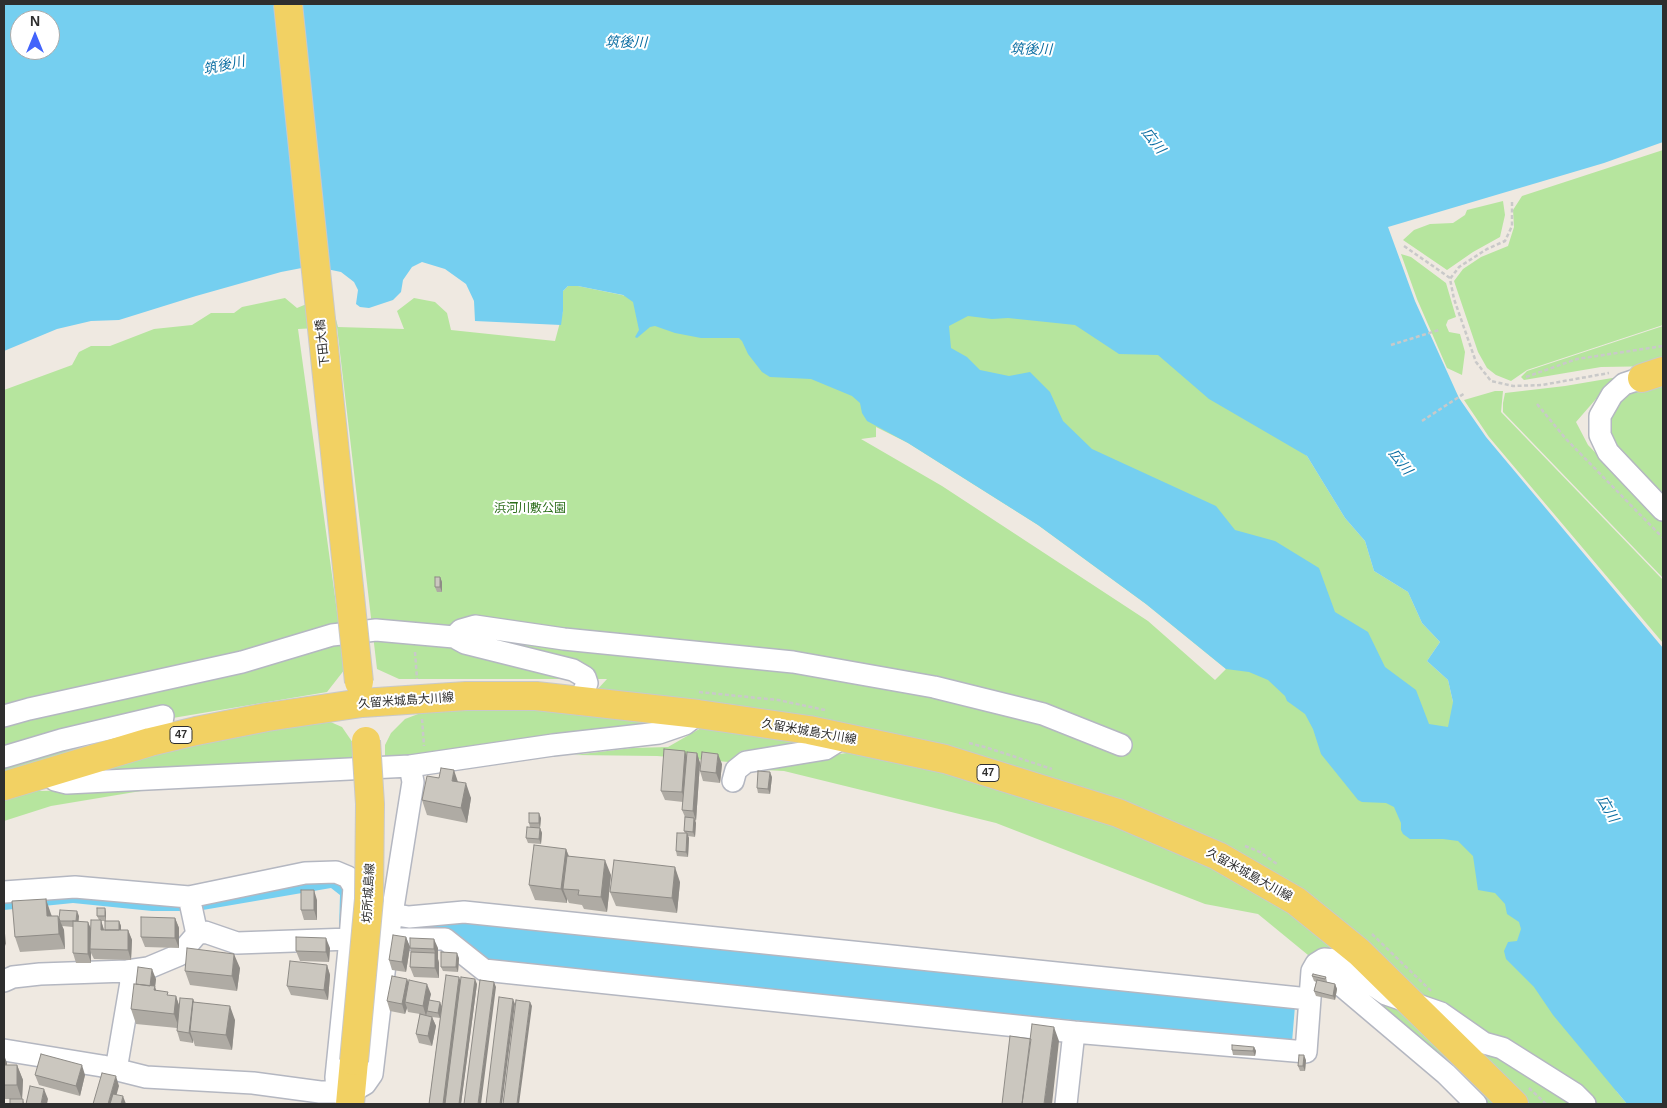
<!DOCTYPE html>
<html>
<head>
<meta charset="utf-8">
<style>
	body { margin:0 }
	#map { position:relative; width:1667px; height:1108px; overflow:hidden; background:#efe9e1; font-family:Arial,sans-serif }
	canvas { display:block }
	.frame { position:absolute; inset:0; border:5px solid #2e2e2e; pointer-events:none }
	.north { position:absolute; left:10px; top:10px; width:50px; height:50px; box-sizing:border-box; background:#fff; border:1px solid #ababab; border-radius:50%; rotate:0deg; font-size:14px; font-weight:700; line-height:20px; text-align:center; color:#2e2e2e }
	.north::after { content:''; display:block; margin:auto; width:18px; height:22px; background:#4264fb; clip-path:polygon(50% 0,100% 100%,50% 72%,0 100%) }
</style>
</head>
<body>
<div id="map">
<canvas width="1667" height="1108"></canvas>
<div class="frame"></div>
<div class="north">N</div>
</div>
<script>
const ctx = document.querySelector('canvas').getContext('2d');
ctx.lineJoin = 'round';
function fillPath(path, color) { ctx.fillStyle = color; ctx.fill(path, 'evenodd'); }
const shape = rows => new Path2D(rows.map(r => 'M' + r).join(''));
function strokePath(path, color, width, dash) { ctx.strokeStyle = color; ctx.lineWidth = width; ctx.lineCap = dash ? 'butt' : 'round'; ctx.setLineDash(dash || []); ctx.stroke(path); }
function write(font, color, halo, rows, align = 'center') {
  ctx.font = font + ' Arial,"Noto Sans JP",sans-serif'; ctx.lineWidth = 4; ctx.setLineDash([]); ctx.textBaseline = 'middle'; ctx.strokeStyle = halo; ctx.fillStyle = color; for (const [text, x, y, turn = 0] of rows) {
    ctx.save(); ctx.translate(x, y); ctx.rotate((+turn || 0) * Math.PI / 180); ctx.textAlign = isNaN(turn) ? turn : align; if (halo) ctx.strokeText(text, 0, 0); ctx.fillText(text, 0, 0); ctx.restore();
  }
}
const green = shape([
	[1663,150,1663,325,1527,370,1511,381,1496,375,1487,368,1478,352,1454,281,1463,269,1481,257,1508,246,1514,227,1513,210,1522,196],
	[1503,201,1505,215,1500,237,1473,252,1447,270,1403,240,1414,230,1430,224,1453,223,1465,215,1467,210],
	[1401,254,1411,257,1446,283,1456,317,1448,320,1446,325,1449,332,1460,334,1465,352,1462,375,1447,368,1417,299],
	[568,286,578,286,622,295,968,411,929,286,1137,310,1307,456,1345,518,1365,541,1374,571,1408,592,1422,623,1440,642,1427,661,1448,680,1453,702,1532,900,1617,1092,1627,1104,1530,1104,1372,945,1104,798,596,691,607,679,399,679,377,669,337,327,298,329,345,669,327,692,155,721,117,732,64,758,4,777,4,390,72,365,79,352,91,346,110,346,154,329,192,325,211,313,234,313,242,307,285,298,297,308,309,303,333,308,338,327,404,329,397,311,414,298,435,302,447,313,451,330,555,341,563,311,563,291],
	[876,427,908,443,1038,525,1146,604,1226,669,1215,680,1148,621,942,486,861,439,876,437],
	[1663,326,1663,366,1601,367,1524,380,1521,377,1527,371],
	[1624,376,1628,377,1596,399,1576,422,1588,445,1663,522,1663,578,1503,412,1503,403,1505,393,1565,386],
	[1663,378,1663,501,1616,452,1610,437,1610,417,1619,399,1629,390],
	[1495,391,1503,391,1501,412,1663,580,1663,643,1489,437,1464,400],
	[508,706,667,723,385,759,385,745,391,733,405,719,426,711],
	[326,720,342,727,353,743,355,762,74,773,198,740],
	[708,724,801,737,797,744,741,751,729,762,657,756,574,755,632,748,668,747],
	[859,751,961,773,1118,823,1212,864,1294,910,1383,985,1322,954,1308,955,1258,914,1205,904,996,823,784,771,746,769],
	[31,786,41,791,159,788,51,806,4,821,4,795],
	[1339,967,1401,1006,1502,1104,1480,1104]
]);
const water = shape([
	[4,4,1663,4,1663,142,1604,163,1388,227,1415,301,1459,398,1486,437,1663,648,1663,1104,1627,1104,1553,1015,1534,987,1506,959,1504,951,1508,942,1517,941,1521,929,1519,922,1507,914,1505,904,1495,893,1478,890,1473,856,1458,841,1443,839,1410,839,1403,834,1401,830,1401,823,1394,807,1386,803,1362,802,1358,800,1321,754,1313,729,1305,714,1287,701,1285,696,1268,680,1249,672,1226,669,1146,604,1038,525,908,443,867,421,862,413,860,403,852,396,811,379,770,377,762,372,748,354,742,341,739,338,701,338,675,333,655,326,650,327,637,338,635,337,639,330,633,302,623,295,578,286,568,286,563,291,563,311,561,325,475,321,474,301,466,284,445,269,422,262,412,267,403,280,401,292,393,300,369,308,360,307,356,304,358,290,354,282,341,272,312,266,281,272,196,296,119,320,91,321,57,329,4,351],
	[20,20,50,20,50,50,20,50],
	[968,316,992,319,1008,318,1075,325,1119,354,1158,355,1209,399,1307,456,1345,518,1365,541,1374,571,1408,592,1422,623,1440,642,1427,661,1448,680,1453,702,1448,727,1429,724,1416,690,1385,667,1368,632,1335,612,1319,568,1275,541,1235,530,1216,506,1092,449,1063,421,1050,392,1030,372,1009,376,980,370,967,357,951,348,949,326],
	[326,880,339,882,346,888,344,930,339,929,340,895,331,888,197,911,152,911,73,903,4,910,4,900],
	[454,922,1295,1006,1292,1042,490,962,423,932,423,924]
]);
const path = shape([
	[1512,202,1512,226,1505,241,1487,249,1459,267,1450,279,1454,299,1476,362,1491,381,1513,386,1542,385,1609,373],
	[1404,246,1450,278],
	[1391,345,1439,330],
	[1526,377,1577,359,1663,346],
	[1537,404,1566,439,1663,538],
	[1422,421,1465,393],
	[415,652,417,679],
	[699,692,778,700,825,710],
	[422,719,424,746],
	[969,743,988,748,1052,769],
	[1245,846,1260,852,1277,864],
	[1372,934,1431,991],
	[1529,1088,1546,1104]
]);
const minor = shape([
	[1642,378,1624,384,1612,395,1600,416,1600,435,1608,452,1663,510],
	[454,637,461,630,475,626,564,639,793,662,934,687,1043,714,1121,745],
	[4,716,29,709,242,662,332,635,376,630,454,637,465,643,573,670,585,677,587,683,580,701],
	[4,757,61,740,163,716,162,722,150,736,150,742],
	[46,773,55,780,67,783,410,766,553,745,659,733,685,724,698,714],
	[733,781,736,770,746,762,825,749,844,737],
	[4,892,75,887,189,897,305,873,336,872,348,877,354,887,350,939,336,1077,337,1092],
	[189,897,197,934],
	[353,908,409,917,464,912,1309,999],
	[388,939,445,939,484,970,1074,1032,1306,1052,1312,971,1316,964,1324,959,1337,960,1386,994,1441,1013,1484,1043,1502,1048,1575,1094,1585,1104],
	[1316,964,1446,1074,1476,1104],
	[4,981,13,977,40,974,127,971,148,968,179,955,197,934,205,932,237,943,350,939],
	[4,1050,102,1066,146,1077,253,1083,320,1092,351,1092,365,1084,372,1074,388,939,413,782,410,766],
	[116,1070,131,982,127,971],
	[1066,1104,1074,1032]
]);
const major = shape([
	[1642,378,1663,371],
	[4,786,150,742,196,731,267,717,362,703,466,696,536,696,698,714,809,730,945,759,1118,813,1218,856,1296,901,1359,952,1514,1104],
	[350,1104,354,1061]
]);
const majorBridge = shape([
	[288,4,359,682],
	[354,1061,369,899,370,804,366,741]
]);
const wall = shape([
	[440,577,442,582,442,592,437,592,435,587],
	[697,753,700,763,696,821,695,820,696,823,695,837,688,836,689,838,688,857,677,856,676,851,685,833,684,831,685,817,682,810,683,802,665,800,661,791,687,755],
	[722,764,720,783,703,781,700,771],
	[772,777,770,794,758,793,757,788],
	[458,782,471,798,467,823,427,815,422,800],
	[541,818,540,828,542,833,541,844,528,843,526,838,530,827,529,823],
	[566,849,569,856,611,875,607,912,584,909,582,905,569,903,567,899,567,903,535,900,529,885],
	[680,882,677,913,616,906,610,892],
	[317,900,317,920,304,920,301,910],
	[105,908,106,913,106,921,101,921,104,930,119,921,121,926,121,930,128,930,132,940,131,960,94,959,91,953,91,963,76,963,73,953,73,927,62,926,64,930,65,949,20,952,15,937,51,914,52,916,58,916,59,918,79,916,78,922,90,928,99,920,97,916],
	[175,918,179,928,179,948,145,947,141,937],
	[406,937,410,947,406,972,392,970,389,960],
	[330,948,329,962,300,961,296,951],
	[410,948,438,948,438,959,439,963,439,978,414,977,410,967,411,952],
	[459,958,458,972,443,971,441,967],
	[327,965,330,975,328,1000,291,995,287,986],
	[240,968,237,991,190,985,185,971],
	[1312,976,1326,977,1327,982,1335,984,1337,989,1335,1000,1316,996,1314,991,1316,982,1314,981],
	[156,979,155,987,156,990,169,996,176,996,179,1006,193,999,194,1002,235,1020,232,1050,195,1046,193,1040,193,1043,180,1041,177,1031,177,1028,136,1024,131,1009,136,984],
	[407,979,408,983,431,994,429,1000,442,1006,461,981,477,984,461,1104,429,1104,441,1012,440,1018,432,1017,436,1026,432,1046,419,1043,416,1034,420,1014,408,1012,407,1008,405,1014,390,1011,387,1001],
	[1254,1047,1256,1051,1255,1056,1233,1055,1232,1050],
	[4,1055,7,1065,17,1065,23,1080,22,1099,25,1104,10,1104,10,1099,4,1099],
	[1306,1060,1305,1071,1300,1071,1298,1066],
	[35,1075,85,1075,80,1096,39,1085]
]);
const shadedWall = shape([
	[440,577,442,582,442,592,440,587],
	[685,751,688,760,685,802,682,792],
	[697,753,700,763,696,821,693,811],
	[718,754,722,764,720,783,716,773],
	[454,770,459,785,452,781],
	[770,772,772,777,770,794,768,789],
	[466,783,471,798,467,823,461,808],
	[539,813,541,818,540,828,539,823],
	[694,818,696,823,695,837,693,832],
	[540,828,542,833,541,844,539,839],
	[687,833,689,838,688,857,686,852],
	[566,849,571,863,563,889,567,899,567,903,561,889],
	[605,860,611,875,607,912,601,897],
	[675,867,680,882,677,913,672,898],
	[314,890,317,900,317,920,314,910],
	[46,899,51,914,53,931,47,916],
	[105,908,106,913,106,921,105,916],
	[77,911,79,916,78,927,76,922],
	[58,916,64,930,65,949,59,934],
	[175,918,179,928,179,948,175,938],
	[101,920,104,930,101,930],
	[4,921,6,946,4,941],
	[119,921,121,926,121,936,119,931],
	[88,922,92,931,90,949,91,953,91,963,88,954],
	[128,930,132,940,131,960,128,950],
	[406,937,410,947,406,972,402,962],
	[326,938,330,948,329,962,326,952],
	[434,939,438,948,438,959,439,963,439,978,435,968,435,953,434,949],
	[457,953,459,958,458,972,456,967],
	[234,954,240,968,237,991,232,976],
	[327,965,330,975,328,1000,324,990],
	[152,969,156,979,155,987,160,1001,150,987],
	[459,977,461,982,446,1104,443,1104],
	[407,979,411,989,405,1002,407,1008,405,1014,402,1004],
	[475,979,477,984,461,1104,459,1104],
	[494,982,496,987,481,1104,478,1104],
	[427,984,431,994,426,1016,423,1006],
	[1335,984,1337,989,1335,1000,1333,996],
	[176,996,181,1011,179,1028,174,1014],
	[193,999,197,1009,190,1031,193,1040,193,1043,189,1033],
	[513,999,515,1004,502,1104,500,1104],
	[440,1002,442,1007,440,1018,438,1013],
	[530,1002,532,1006,519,1104,517,1104],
	[230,1006,235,1020,232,1050,226,1035],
	[432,1017,436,1026,432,1046,428,1036],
	[1054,1027,1059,1041,1052,1104,1044,1104],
	[1254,1047,1256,1051,1255,1056,1253,1051],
	[4,1055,7,1063,6,1080,4,1072],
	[1304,1055,1306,1060,1305,1071,1303,1066],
	[17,1065,23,1080,22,1100,17,1085],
	[82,1065,85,1075,80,1096,76,1086],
	[116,1076,119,1086,114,1104,108,1104],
	[44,1089,48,1099,47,1104,41,1104],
	[123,1096,126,1104,121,1104]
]);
const building = shape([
	[435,577,440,577,440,587,435,587,435,577],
	[664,749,685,751,682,792,661,791,664,749],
	[687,752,697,753,693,811,682,810,687,752],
	[702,752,718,754,716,773,700,771,702,752],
	[441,768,454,770,452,781,466,783,461,808,422,800,427,776,439,778,441,768],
	[758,771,770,772,768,789,757,788,758,771],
	[529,813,539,813,539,823,529,823,529,813],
	[685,817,694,818,693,832,684,831,685,817],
	[527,827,540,828,539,839,526,838,527,827],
	[677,833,687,833,686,852,676,851,677,833],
	[534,845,566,849,561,889,529,885,534,845],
	[567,856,605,860,601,897,578,895,579,890,563,889,567,856],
	[614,860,675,867,672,898,610,892,614,860],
	[301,890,314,890,314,910,301,910,301,890],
	[46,899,47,916,58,916,59,934,15,937,12,901,46,899],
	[97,908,105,908,105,916,97,916,97,908],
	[60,910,77,911,76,921,60,921,59,918,60,910],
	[141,917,175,918,175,938,141,937,141,917],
	[91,920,101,920,101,930,128,930,128,950,90,949,91,920],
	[73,921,88,922,88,954,73,953,73,921],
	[105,921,119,921,119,930,105,930,105,921],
	[393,935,406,937,402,962,389,960,393,935],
	[296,937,326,938,326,952,296,951,296,937],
	[410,938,434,939,434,949,410,948,410,938],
	[187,948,234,954,232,976,185,971,187,948],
	[411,952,435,953,435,968,410,967,411,952],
	[441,952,457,953,456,967,441,967,441,952],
	[290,961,327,965,324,990,287,986,290,961],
	[138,967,152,969,150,986,136,984,138,967],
	[1313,974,1326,977,1325,979,1312,976,1313,974],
	[446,975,459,977,443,1104,429,1104,446,975],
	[392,976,407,979,402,1004,387,1001,392,976],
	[461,977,475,979,459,1104,445,1104,461,977],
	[409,980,427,984,423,1006,405,1002,409,980],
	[480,980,494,982,478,1104,464,1104,480,980],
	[1317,980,1335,984,1333,996,1314,991,1317,980],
	[134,984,155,986,154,990,168,992,167,995,176,996,174,1014,131,1009,134,984],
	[499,997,513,999,500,1104,486,1104,499,997],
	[180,998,193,999,189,1033,177,1031,180,998],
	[429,1000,440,1002,438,1013,427,1011,429,1000],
	[516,1000,530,1002,517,1104,503,1104,516,1000],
	[193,1002,230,1006,226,1035,190,1031,193,1002],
	[420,1014,432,1017,428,1036,416,1034,420,1014],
	[1032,1024,1054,1027,1044,1104,1022,1104,1032,1024],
	[1010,1036,1031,1039,1022,1104,1002,1104,1010,1036],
	[1232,1045,1254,1047,1253,1051,1232,1050,1232,1045],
	[41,1054,82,1065,76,1086,35,1075,41,1054],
	[1299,1055,1304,1055,1303,1066,1298,1066,1299,1055],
	[4,1065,17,1065,17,1085,4,1085,4,1065],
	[102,1073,116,1076,108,1104,93,1104,102,1073],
	[30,1086,44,1089,41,1104,26,1104,30,1086],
	[113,1094,123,1096,121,1104,110,1104,113,1094],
	[10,1099,23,1099,23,1104,10,1104,10,1099]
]);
const shields = [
	[181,735,22],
	[988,773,22]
];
const shieldNames = [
	["47",181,735],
	["47",988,773]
];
const streetNames = [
	["下田大橋",323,343,-96],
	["久留米城島大川線",406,701,-4],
	["久留米城島大川線",809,732,10],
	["久留米城島大川線",1249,875,29],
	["坊所城島線",369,893,-87]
];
const parkNames = [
	["浜河川敷公園",530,509]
];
const waterNames = [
	["筑後川",626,43,1],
	["筑後川",1031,50,1],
	["筑後川",224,66,-12],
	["広川",1153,141,52],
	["広川",1400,462,52],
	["広川",1607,809,60]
];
fillPath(green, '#b6e59e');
fillPath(water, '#75cff0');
strokePath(minor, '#b4b7c1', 24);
strokePath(major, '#c9c9c9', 30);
strokePath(path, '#c9c9c9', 2.5, [4, 2.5]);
strokePath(minor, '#fff', 21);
strokePath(major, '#f2d163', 28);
strokePath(majorBridge, '#c9c9c9', 30, []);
strokePath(majorBridge, '#f2d163', 28);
fillPath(wall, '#afaba4');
fillPath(shadedWall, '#8e8b86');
fillPath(building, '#cbc7bf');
strokePath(building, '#8e8b86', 1);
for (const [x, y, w] of shields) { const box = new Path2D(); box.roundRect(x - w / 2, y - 8.5, w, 17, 4); ctx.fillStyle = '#fff'; ctx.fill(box); strokePath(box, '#2e2e2e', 1); }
write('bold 11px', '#2e2e2e', null, shieldNames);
write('12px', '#2e2e2e', '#fff', streetNames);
write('12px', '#2c6e1b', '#fff', parkNames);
write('italic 14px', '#0d6fa3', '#fff', waterNames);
</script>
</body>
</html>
